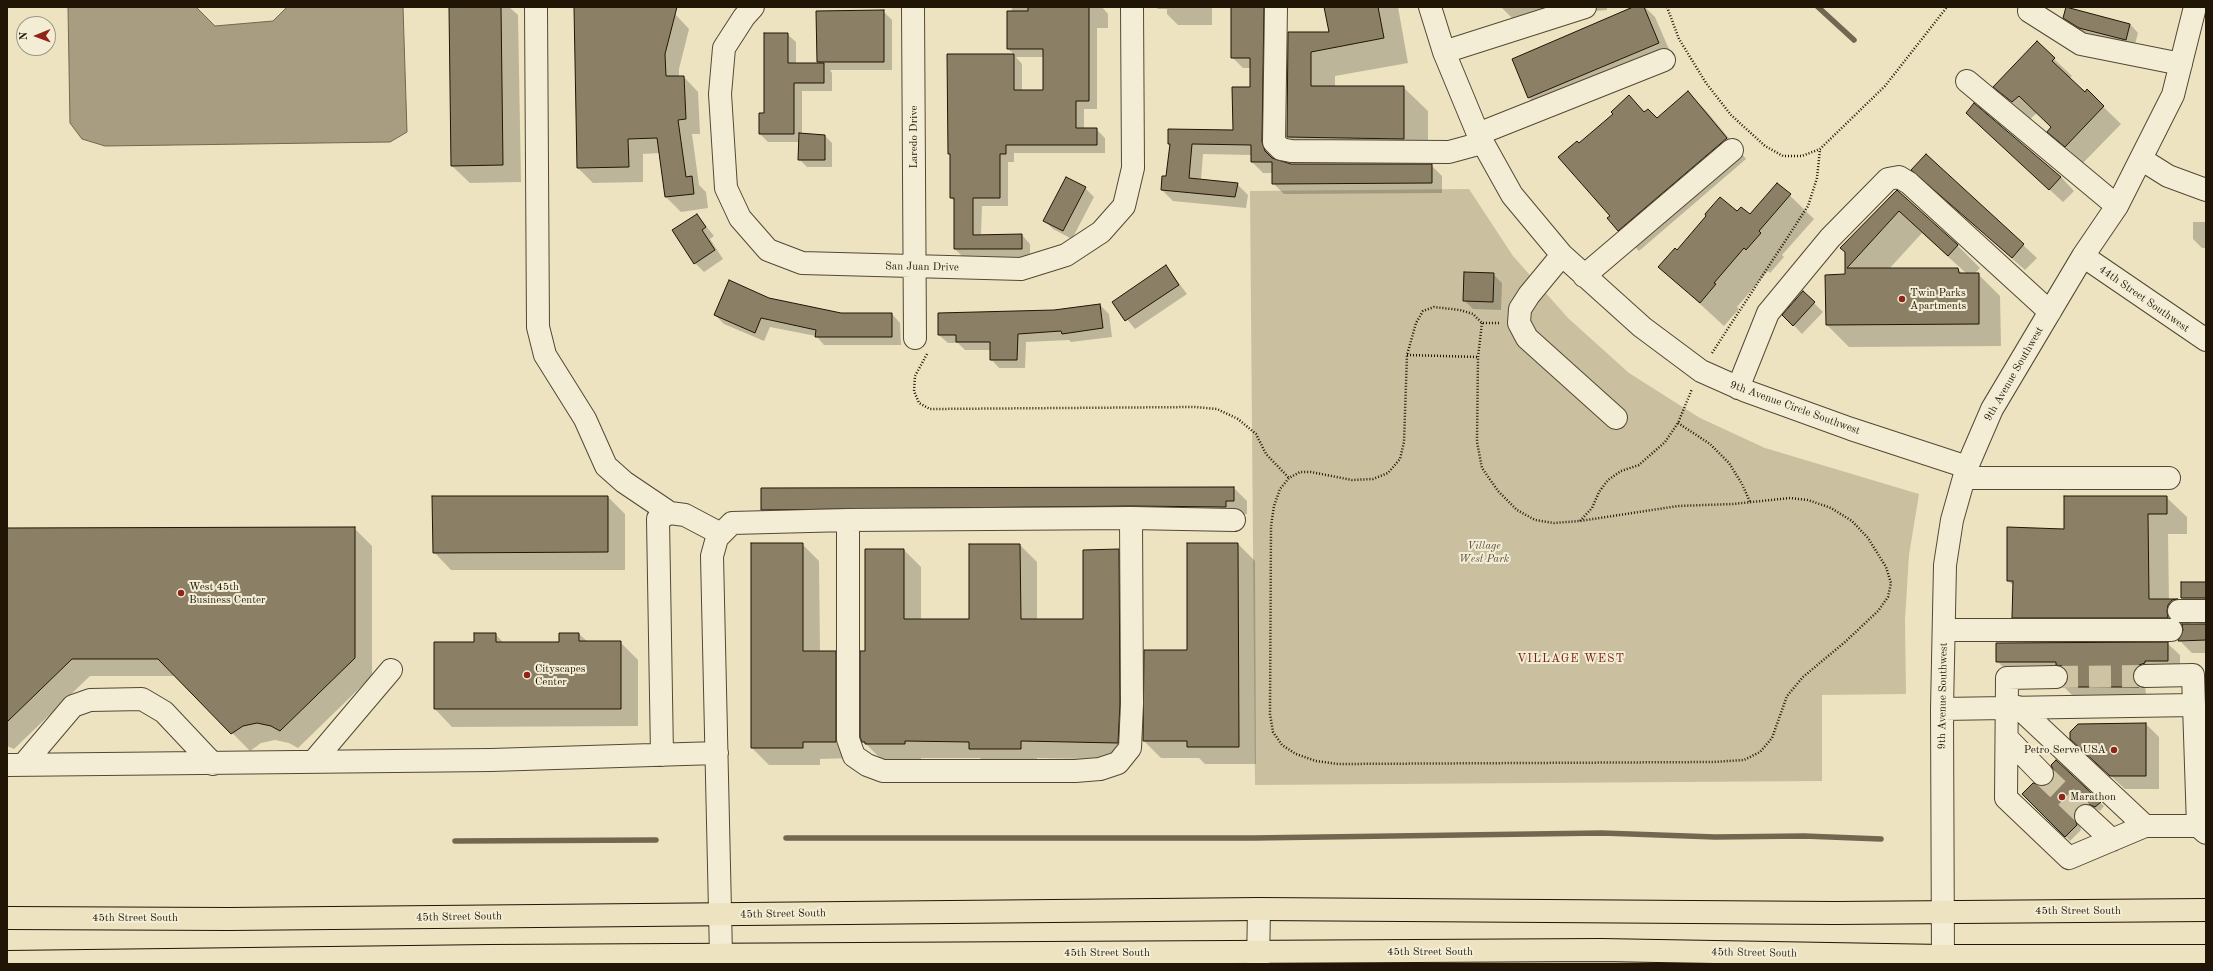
<!DOCTYPE html>
<html>
<head>
<meta charset="utf-8">
<style>
	body { margin:0 }
	#map { position:relative; width:2213px; height:971px; overflow:hidden; background:#ede3c0; font-family:"Old Standard TT",serif }
	canvas { display:block }
	.frame { position:absolute; inset:0; border:8px solid #211505; pointer-events:none }
	.north { position:absolute; left:16px; top:16px; width:40px; height:40px; box-sizing:border-box; background:#f3edd6; border:1px solid #9f9782; border-radius:50%; rotate:269deg; font-size:11px; font-weight:700; line-height:16px; text-align:center; color:#211505 }
	.north::after { content:''; display:block; margin:auto; width:14px; height:18px; background:#8f2418; clip-path:polygon(50% 0,100% 100%,50% 72%,0 100%) }
</style>
</head>
<body>
<div id="map">
<canvas width="2213" height="971"></canvas>
<div class="frame"></div>
<div class="north">N</div>
</div>
<script>
const ctx = document.querySelector('canvas').getContext('2d');
ctx.lineJoin = 'round';
function fillPath(path, color) { ctx.fillStyle = color; ctx.fill(path, 'evenodd'); }
const shape = rows => new Path2D(rows.map(r => 'M' + r).join(''));
function strokePath(path, color, width, dash) { ctx.strokeStyle = color; ctx.lineWidth = width; ctx.lineCap = dash ? 'butt' : 'round'; ctx.setLineDash(dash || []); ctx.stroke(path); }
function write(font, color, halo, rows, align = 'center') {
  ctx.font = font + ' "Old Standard TT",serif'; ctx.lineWidth = 4; ctx.setLineDash([]); ctx.textBaseline = 'middle'; ctx.strokeStyle = halo; ctx.fillStyle = color; for (const [text, x, y, turn = 0] of rows) {
    ctx.save(); ctx.translate(x, y); ctx.rotate((+turn || 0) * Math.PI / 180); ctx.textAlign = isNaN(turn) ? turn : align; if (halo) ctx.strokeText(text, 0, 0); ctx.fillText(text, 0, 0); ctx.restore();
  }
}
const green = shape([
	[1469,189,1513,256,1568,318,1629,373,1700,418,1765,448,1919,494,1909,555,1905,620,1906,694,1822,695,1822,781,1255,785,1250,191]
]);
const water = shape([
	[68,7,196,7,215,26,273,21,287,7,403,7,407,132,390,142,105,146,82,139,70,123,68,7]
]);
const shadow = shape([
	[450,7,509,7,518,15,521,182,470,183,452,166],
	[575,7,649,7,675,14,689,29,679,69,679,77,684,77,698,92,700,134,692,134,699,185,706,192,708,208,681,212,666,197,660,153,643,154,643,182,593,183,578,168],
	[1012,7,1102,7,1108,14,1108,28,1097,28,1097,109,1084,109,1084,129,1096,129,1105,138,1105,153,1014,153,1014,162,1008,162,1008,206,982,206,981,235,1022,235,1030,244,1030,257,964,258,955,249,955,202,951,198,948,55,1015,55,1008,49],
	[1016,57,1044,57,1044,91,1022,91,1022,64],
	[1156,7,1212,7,1212,25,1178,25,1167,14,1167,9,1158,9],
	[1233,7,1279,7,1274,18,1273,159,1289,164,1431,165,1442,176,1442,193,1284,194,1273,183,1273,173,1263,173,1252,162,1252,155,1203,154,1201,180,1237,184,1248,195,1246,208,1173,201,1162,190,1167,177,1170,145,1169,143,1234,131,1251,88,1251,68,1243,68,1232,57],
	[1325,7,1398,7,1408,63,1335,76,1335,87,1403,87,1428,111,1428,163,1312,161,1288,136,1289,33,1330,33],
	[1501,7,1607,7,1607,10,1512,18],
	[1635,7,1645,7,1655,17,1672,56,1542,111,1529,98,1513,59],
	[883,11,892,20,892,70,830,70,832,73,832,91,802,91,802,134,825,136,832,143,832,167,807,167,799,159,799,142,768,142,760,134,787,34,796,42,796,64,821,64,818,62],
	[2064,17,2130,24,2138,33,2134,48,2089,37,2073,26],
	[2054,59,2072,76,2070,78,2085,93,2087,91,2121,124,2083,163,2049,132,2052,128,2037,113,2030,119,1995,87],
	[1688,92,1708,113,1746,159,1639,251,1618,230,1579,144,1614,114,1629,97,1645,113,1657,119],
	[1980,126,2061,177,2074,191,2063,202],
	[1926,155,2037,258,2025,270,1926,183],
	[1778,184,1814,219,1782,255,1784,257,1770,273,1768,271,1737,307,1739,309,1724,326,1660,267,1677,252,1737,213,1750,216],
	[1085,188,1094,197,1072,239,1053,229,1044,220],
	[1894,192,1901,194,1958,246,1980,268,1974,274,1978,274,2000,296,2001,346,1849,347,1827,325,1846,275,1846,252,1842,248],
	[1922,233,1967,274,1963,274,1958,269,1889,269],
	[697,215,714,236,710,239,723,259,704,272,695,263],
	[2193,222,2206,222,2206,248,2202,248,2193,239],
	[1166,266,1187,294,1135,329,1113,302],
	[1493,274,1502,283,1501,310,1473,309,1464,300],
	[1803,292,1823,312,1802,334,1784,315],
	[769,299,841,314,892,314,900,323,901,345,824,345,816,336,770,327,764,341,724,324,715,315],
	[1100,305,1109,314,1112,337,1071,342,1069,340,1026,342,1025,368,999,368,991,359,991,350,965,350,958,343,948,343,939,335,1054,311],
	[1234,488,1247,501,1247,514,776,523,762,509],
	[608,497,625,514,625,570,451,570,434,552],
	[2166,497,2187,517,2187,534,2168,534,2169,600,2178,600,2197,619,2190,624,2206,623,2206,653,2192,653,2179,640,2180,638,2034,638,2013,617,2014,586,2008,581,2065,530],
	[354,528,372,546,372,676,298,748,289,743,275,740,261,743,250,751,176,676,90,676,14,749,7,746,7,529],
	[802,544,819,561,820,652,835,652,852,669,853,758,820,759,820,765,769,765,752,748],
	[1238,544,1255,561,1256,764,1205,764,1199,758,1161,758,1144,741],
	[1020,545,1037,562,1037,620,1084,620,1118,550,1135,567,1134,760,1037,758,1037,765,987,765,980,758,921,758,921,761,883,761,863,741,866,652,904,550,921,567,921,620,970,620],
	[2182,583,2206,583,2206,612,2195,611,2182,598],
	[495,634,504,643,560,643,579,634,588,642,620,642,638,660,638,726,452,727,435,709,435,643,475,643],
	[2168,644,2180,655,2180,672,2145,682,2146,695,2076,699,2064,687,2069,676,2066,673,2009,673,1997,661],
	[2146,724,2159,737,2159,789,2125,789,2085,752],
	[2056,761,2104,806,2100,811,2093,807,2081,811,2077,818,2081,830,2070,841,2023,794,2052,783]
]);
const stream = shape([
	[1818,7,1854,40],
	[786,838,1253,838,1602,833,1715,837,1804,836,1881,839],
	[455,841,656,840]
]);
const building = shape([
	[449,7,501,7,503,165,451,166,449,7],
	[574,7,677,7,665,54,666,76,684,76,686,119,678,120,686,177,692,176,694,194,665,197,657,138,628,139,629,167,577,168,574,7],
	[1028,7,1089,7,1089,101,1076,101,1076,128,1097,128,1097,145,1006,145,1006,154,1000,154,1000,198,973,198,973,235,1022,234,1022,249,954,249,954,198,950,198,950,154,948,154,947,54,1014,54,1014,90,1043,90,1043,49,1007,49,1007,11,1028,11,1028,7],
	[1231,7,1264,7,1262,142,1265,151,1272,158,1291,164,1432,164,1432,183,1272,184,1272,162,1251,162,1251,145,1192,144,1189,178,1238,183,1235,197,1161,190,1162,176,1166,176,1170,144,1168,144,1168,129,1233,130,1232,87,1250,87,1250,58,1231,58,1231,7],
	[1324,7,1378,7,1384,38,1311,52,1311,86,1404,86,1404,139,1287,137,1288,32,1329,32,1324,7],
	[1633,7,1644,7,1659,43,1528,98,1512,59,1633,7],
	[2066,7,2130,24,2126,40,2079,28,2063,18,2066,7],
	[884,10,884,62,817,62,816,11,884,10],
	[764,33,788,33,788,63,824,63,824,83,794,83,794,134,759,134,759,113,764,113,764,33],
	[2037,41,2055,58,2052,61,2085,92,2087,89,2104,106,2065,147,2047,132,2051,127,2019,96,2012,102,1993,87,2037,41],
	[1688,91,1727,138,1618,231,1607,218,1610,216,1558,157,1577,141,1579,143,1613,114,1611,112,1629,95,1644,112,1648,109,1657,118,1688,91],
	[1974,103,2061,177,2049,190,1966,113,1974,103],
	[799,133,825,135,825,160,798,160,799,133],
	[1926,154,2024,244,2012,258,1911,170,1926,154],
	[1066,177,1086,187,1063,231,1043,221,1066,177],
	[1777,183,1791,194,1759,231,1761,233,1746,250,1744,248,1714,283,1716,284,1700,303,1658,267,1675,248,1677,250,1706,216,1705,214,1720,197,1737,211,1741,207,1750,214,1777,183],
	[1897,190,1958,245,1948,256,1899,211,1847,268,1958,268,1959,273,1979,273,1979,324,1826,325,1825,275,1845,274,1845,252,1840,248,1897,190],
	[697,214,706,227,702,230,715,250,694,264,672,230,697,214],
	[1166,265,1179,285,1125,321,1112,302,1166,265],
	[1464,272,1494,273,1493,302,1463,301,1464,272],
	[729,280,769,298,841,313,892,313,892,337,815,337,816,330,761,318,755,333,714,315,729,280],
	[1803,291,1815,302,1793,326,1782,315,1803,291],
	[1100,304,1103,328,1062,334,1061,331,1018,334,1017,360,990,360,990,342,956,342,956,335,938,335,938,313,1054,310,1100,304],
	[1234,487,1234,501,1226,501,1226,507,1131,506,761,510,761,488,1234,487],
	[432,496,608,496,608,552,433,553,432,496],
	[2064,496,2167,496,2167,514,2148,514,2149,599,2178,599,2172,600,2168,605,2167,611,2168,618,2012,618,2013,581,2007,581,2007,527,2064,529,2064,496],
	[355,527,355,658,280,731,271,726,257,723,243,726,231,734,158,659,72,659,7,722,7,528,355,527],
	[751,543,803,543,803,651,836,651,836,742,803,742,803,748,751,748,751,543],
	[1187,543,1238,543,1239,747,1187,747,1187,741,1143,741,1144,650,1187,650,1187,543],
	[969,544,1020,544,1021,619,1083,619,1083,550,1119,549,1120,704,1118,743,1021,741,1021,749,969,749,969,742,905,741,905,744,865,744,865,742,862,742,860,737,860,651,865,651,865,549,904,549,904,619,969,619,969,544],
	[2181,582,2206,582,2206,598,2181,598,2181,582],
	[2182,624,2206,624,2206,640,2178,641,2183,630,2182,624],
	[474,633,496,633,496,642,559,642,559,633,579,633,579,641,621,641,621,709,434,709,434,642,474,642,474,633],
	[2168,642,2168,661,2145,661,2145,663,2139,665,2134,670,2133,677,2139,687,2063,687,2068,677,2067,671,2062,666,2056,665,2056,662,1996,662,1996,643,2168,642],
	[2146,723,2146,776,2110,776,2070,739,2070,732,2078,724,2146,723],
	[2056,760,2101,802,2095,807,2088,804,2077,807,2074,814,2077,825,2065,837,2022,794,2033,783,2045,786,2051,783,2054,771,2051,765,2056,760]
]);
const minorTunnel = shape([
	[2056,677,2145,676],
	[2042,774,2086,816]
]);
const path = shape([
	[1667,7,1679,39,1706,83,1731,115,1765,146,1783,156,1802,156,1820,149,1885,86,1947,7],
	[1482,323,1478,357,1477,442,1482,468,1498,491,1517,510,1535,520,1554,523,1580,521,1678,506,1733,504,1790,498,1808,500,1831,508,1852,521,1868,538,1886,567,1891,583,1888,597,1878,611,1845,642,1803,677,1787,696,1772,738,1760,752,1744,760,1713,762,1338,764,1316,761,1296,754,1282,745,1273,732,1270,714,1271,526,1274,506,1280,489,1289,478,1300,472,1311,472,1352,480,1373,479,1388,473,1400,459,1404,442,1407,355,1416,323,1423,311,1434,307,1460,310,1473,314,1482,323,1500,323],
	[1712,353,1808,206,1817,178,1820,149],
	[927,354,915,376,914,391,919,403,930,409,1195,407,1217,409,1238,419,1256,434,1266,454,1289,478],
	[1407,355,1478,357],
	[1678,423,1710,444,1729,463,1742,484,1750,502],
	[1580,521,1592,508,1599,492,1608,480,1621,471,1639,465,1665,442,1678,423,1692,389]
]);
const minor = shape([
	[536,7,538,327,545,355,585,419,606,466,624,482,670,513],
	[753,7,744,17,724,48,720,94,726,188,740,218,768,250,802,263,1021,269,1066,255,1101,232,1124,206,1133,168,1132,7],
	[913,7,915,338],
	[1276,7,1274,142,1281,149,1291,151,1449,152,1482,143],
	[1430,7,1444,52,1478,134,1512,195,1562,255,1642,327,1701,371,1746,391,1851,429,1967,467],
	[2029,11,2081,44,2181,64],
	[1444,52,1585,7],
	[1967,81,2117,206],
	[1478,134,1664,60],
	[2141,159,2168,176,2206,190],
	[1562,255,1529,295,1520,309,1519,323,1527,338,1616,418],
	[2083,256,2206,340],
	[1584,276,1732,150],
	[1738,388,1768,313,1830,238,1888,179,1899,177,1909,183,2050,312],
	[1964,478,2169,478],
	[848,520,848,739,854,756,867,765,883,771,1075,771,1100,769,1118,763,1130,748,1132,704,1131,518],
	[2179,611,2206,611],
	[1944,630,2171,630],
	[2145,676,2193,675,2194,705],
	[2056,677,2007,678,2006,798,2069,858,2145,826],
	[2018,707,2145,826,2198,826,2206,833],
	[1942,709,2194,705,2198,826],
	[2007,738,2042,774],
	[662,755,658,519,670,513,685,515,721,534],
	[313,762,391,670],
	[7,765,491,760,717,753],
	[23,765,73,706,90,700,142,699,164,712,213,764],
	[2086,816,2112,840],
	[721,955,712,556,717,538,732,523,848,520,1131,518,1234,520],
	[1258,964,1259,909],
	[1943,964,1942,709,1945,565,1952,520,1967,467,1992,409,2083,256,2117,206,2173,95,2195,7]
]);
const major = shape([
	[7,918,229,919,1259,909,1835,913,2206,910],
	[7,962,490,956,1601,950,1943,956,2206,956]
]);
const markers = [
	[1902,299,4,"#8f2418"],
	[181,593,4,"#8f2418"],
	[527,675,4,"#8f2418"],
	[2114,750,4,"#8f2418"],
	[2062,797,4,"#8f2418"]
];
const streetNames = [
	["Laredo Drive",914,137,-90],
	["San Juan Drive",922,267,1],
	["44th Street Southwest",2144,299,35],
	["9th Avenue Southwest",2014,374,-60],
	["9th Avenue Circle Southwest",1795,408,20],
	["9th Avenue Southwest",1943,696,-89],
	["45th Street South",2078,911],
	["45th Street South",783,914,-1],
	["45th Street South",459,917,-1],
	["45th Street South",135,918],
	["45th Street South",1430,952],
	["45th Street South",1107,953],
	["45th Street South",1754,953,1]
];
const poiNames = [
	["Twin Parks",1910,293],
	["Apartments",1910,306],
	["West 45th",189,587],
	["Business Center",189,600],
	["Cityscapes",535,669],
	["Center",535,682],
	["Petro Serve USA",2106,750,"right"],
	["Marathon",2070,797]
];
const parkNames = [
	["Village",1484,546],
	["West Park",1484,559]
];
const neighbourhoodNames = [
	["VILLAGE WEST",1571,659]
];
fillPath(green, '#cac0a0');
fillPath(water, '#a89d80');
strokePath(water, '#72674f', 1);
fillPath(shadow, '#0003');
strokePath(stream, '#72674f', 5.5);
fillPath(building, '#8b8066');
strokePath(building, '#211505', 1);
strokePath(minorTunnel, '#cec4a4', 22, [22, 11]);
strokePath(minor, '#544834', 24);
strokePath(major, '#211505', 24);
strokePath(path, '#211505', 2.5, [1, 2]);
strokePath(minor, '#f3edd6', 22);
strokePath(major, '#ede3c0', 22);
for (const [x, y, r, color] of markers) { const dot = new Path2D(); dot.arc(x, y, r, 0, 2 * Math.PI); ctx.fillStyle = color; ctx.fill(dot); strokePath(dot, '#f3edd6', 1.5); }
write('11px', '#211505', '#f3edd6', streetNames);
write('11px', '#211505', '#f3edd6', poiNames, 'left');
write('italic 11px', '#5c513b', '#f3edd6', parkNames);
ctx.letterSpacing = '1px';
write('12px', '#7a1f14', '#f3edd6', neighbourhoodNames);
ctx.letterSpacing = '0px';
</script>
</body>
</html>
